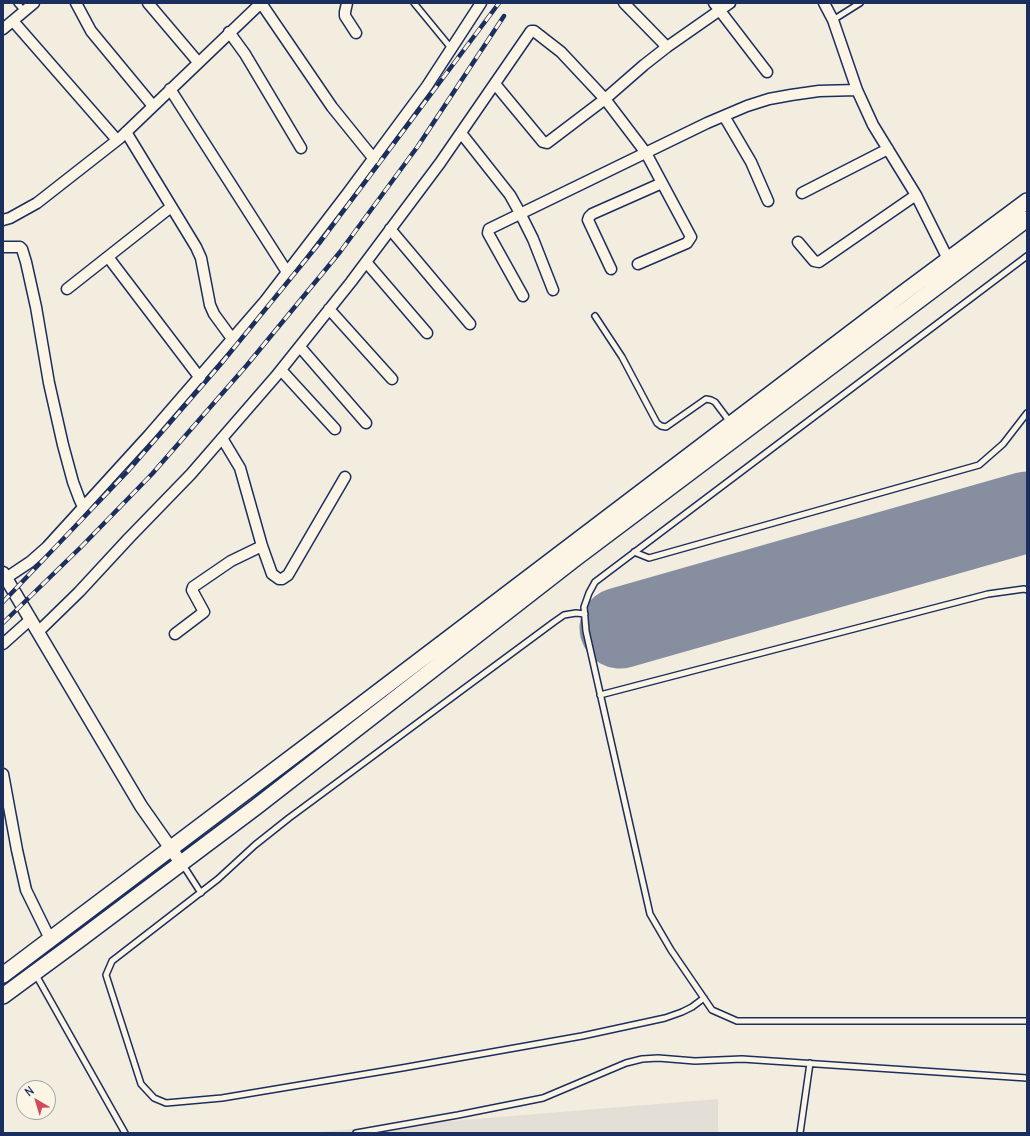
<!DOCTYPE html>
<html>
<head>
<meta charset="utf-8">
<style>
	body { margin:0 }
	#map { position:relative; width:1030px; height:1136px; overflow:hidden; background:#f3ede0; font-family:Delius,sans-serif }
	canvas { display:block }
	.frame { position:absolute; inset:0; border:4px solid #1b2f5e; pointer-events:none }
	.north { position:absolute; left:16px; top:1080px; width:40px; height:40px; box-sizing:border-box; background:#fcf5e5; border:1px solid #a2a6af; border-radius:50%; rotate:322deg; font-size:11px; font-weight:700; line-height:16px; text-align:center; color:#1b2f5e }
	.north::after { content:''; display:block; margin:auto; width:14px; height:18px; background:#d1495b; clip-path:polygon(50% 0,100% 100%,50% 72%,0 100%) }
</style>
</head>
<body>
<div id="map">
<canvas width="1030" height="1136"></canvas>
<div class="frame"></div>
<div class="north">N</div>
</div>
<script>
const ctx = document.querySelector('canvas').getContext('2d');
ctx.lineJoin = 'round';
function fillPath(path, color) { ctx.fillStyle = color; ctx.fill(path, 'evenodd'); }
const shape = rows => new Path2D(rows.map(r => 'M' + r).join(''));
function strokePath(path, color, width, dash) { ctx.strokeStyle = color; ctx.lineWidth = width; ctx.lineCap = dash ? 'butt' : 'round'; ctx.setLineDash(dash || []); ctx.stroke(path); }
const built = shape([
	[718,1099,718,1133,305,1133]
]);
const runway = shape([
	[620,628,1027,512]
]);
const service = shape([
	[17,3,24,11],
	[414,3,451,48],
	[833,20,860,3],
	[1027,256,595,582,589,593,584,607,586,631,650,914,671,950,712,1010,737,1021,1027,1021],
	[595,316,622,357,657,423,661,426,666,427,706,399,711,400,715,402,730,422],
	[634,552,649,558,979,465,1003,444,1027,413],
	[585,614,576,613,564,615,554,622,289,818,255,845,218,879,112,961,106,975,141,1084,154,1098,166,1103,222,1098,402,1068,582,1036,665,1018,682,1012,692,1007,704,998],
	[600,695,988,594,1024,589,1027,590],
	[183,865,201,893],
	[36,975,125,1133],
	[356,1133,458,1115,543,1098,626,1063,642,1059,658,1058,695,1061,742,1059,1027,1078],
	[800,1133,810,1063]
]);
const minor = shape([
	[76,3,91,31,153,106],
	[148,3,198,62],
	[261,3,332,107,374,159],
	[347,3,345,12,345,16,356,33],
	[624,3,667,47],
	[714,3,767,72],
	[824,3,833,20,857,90,873,125,916,195,948,259,949,266],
	[13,21,117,140],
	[3,29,34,3],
	[229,32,245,54,301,148],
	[495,84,543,142,547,143,605,99,644,65,667,47,730,3],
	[170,89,287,272],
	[724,116,751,162,768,201],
	[126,132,196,247,201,258,210,305,214,314,233,340],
	[461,133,510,195,520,213,533,239,553,290],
	[802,193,888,149],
	[3,220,10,218,37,203,120,138,261,3],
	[390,229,470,324],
	[798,242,814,261,819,262,916,195],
	[3,247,20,247,22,249,26,262,36,307,49,383,63,445,73,482,79,498,83,507],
	[108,257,200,378],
	[366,262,427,333],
	[611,269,588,220,589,217,592,214,662,183],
	[67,289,171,207],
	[523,296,488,233,489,229,707,123,747,106,769,99,791,95,819,91,857,90],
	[329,309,392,379],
	[300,347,366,423],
	[281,370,335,429],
	[222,438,240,468,262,546,272,574,279,579,282,579,288,575,345,477],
	[3,580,30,562,47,547,149,435,265,301,347,194,427,86,481,3],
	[38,632,79,592,129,538,191,474,276,376,351,282,440,163,531,31,534,31,561,52,605,99,646,153,691,237,687,243,638,264],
	[175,634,204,612,192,590,193,587,231,561,262,546],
	[3,644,31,619],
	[3,774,17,850,26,890,50,939]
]);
const tertiary = shape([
	[3,573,141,806,181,863]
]);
const primary = shape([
	[3,975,353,711,902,294,1027,201],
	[3,996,71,946,256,807,576,558,1027,219]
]);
const rail = shape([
	[3,602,128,471,220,365,321,241,499,3],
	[3,623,82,546,152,474,247,365,340,252,418,146,504,16]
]);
fillPath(built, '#e3dfd6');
strokePath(runway, '#878e9f', 81);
strokePath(service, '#1b2f5e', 8);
strokePath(minor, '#1b2f5e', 13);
strokePath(tertiary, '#1b2f5e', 15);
strokePath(primary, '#1b2f5e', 18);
strokePath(service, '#fcf5e5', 5);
strokePath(minor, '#fcf5e5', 10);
strokePath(tertiary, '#fcf5e5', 12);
strokePath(primary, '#fcf5e5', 15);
strokePath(rail, '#1b2f5e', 4.5);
strokePath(rail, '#fcf5e5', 3, [9]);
</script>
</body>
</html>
